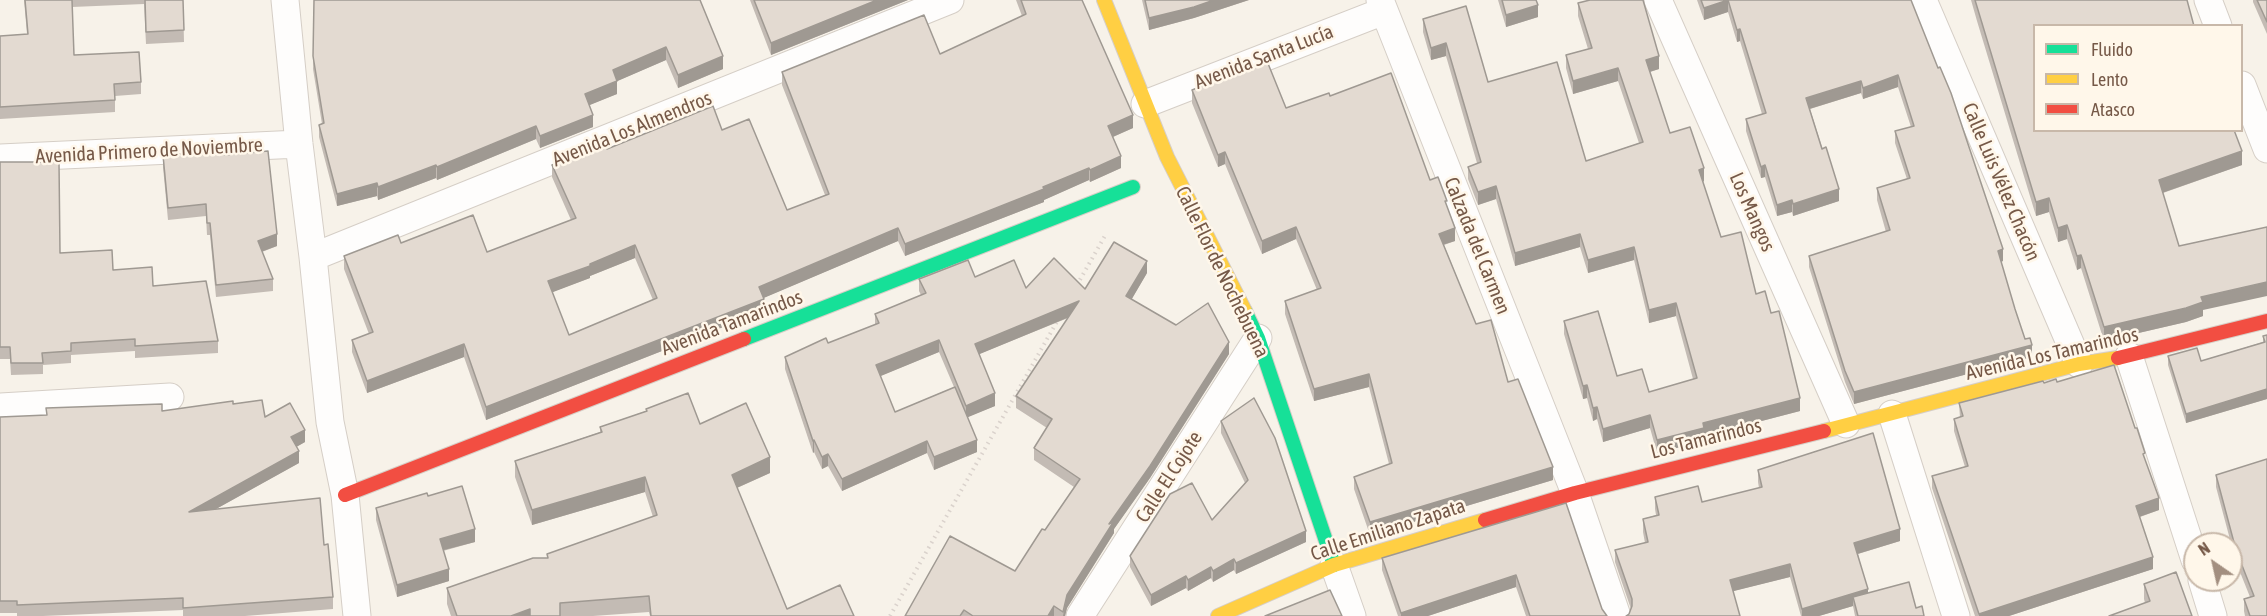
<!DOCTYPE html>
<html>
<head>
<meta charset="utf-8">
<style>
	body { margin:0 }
	#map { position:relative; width:2267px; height:616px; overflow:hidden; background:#f7f2e9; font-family:"Asap Condensed",sans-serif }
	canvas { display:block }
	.legend { position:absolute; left:2033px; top:24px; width:210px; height:108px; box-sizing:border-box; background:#fff7ea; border:2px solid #c8b8a9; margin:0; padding:8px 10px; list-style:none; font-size:18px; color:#765948 }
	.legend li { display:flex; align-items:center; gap:12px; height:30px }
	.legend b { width:30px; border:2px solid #c8b8a9 }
	.north { position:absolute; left:2183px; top:532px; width:60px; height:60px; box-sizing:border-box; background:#fff7ea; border:2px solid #c8b8a9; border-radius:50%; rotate:326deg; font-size:16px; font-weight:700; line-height:24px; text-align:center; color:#765948 }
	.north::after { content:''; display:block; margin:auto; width:21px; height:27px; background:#a38f80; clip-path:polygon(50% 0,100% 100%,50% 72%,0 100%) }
</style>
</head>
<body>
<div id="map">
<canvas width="2267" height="616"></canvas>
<ul class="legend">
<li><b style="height:8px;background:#16e098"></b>Fluido</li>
<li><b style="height:8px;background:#ffcf43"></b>Lento</li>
<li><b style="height:8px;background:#f24e42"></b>Atasco</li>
</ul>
<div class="north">N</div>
</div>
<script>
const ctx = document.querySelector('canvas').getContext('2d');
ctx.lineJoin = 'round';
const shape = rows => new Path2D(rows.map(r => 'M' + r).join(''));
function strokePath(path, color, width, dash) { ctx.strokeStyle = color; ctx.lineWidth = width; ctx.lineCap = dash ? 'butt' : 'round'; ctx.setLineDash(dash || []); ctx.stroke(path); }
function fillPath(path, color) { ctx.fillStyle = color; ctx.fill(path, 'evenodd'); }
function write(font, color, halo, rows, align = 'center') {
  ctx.font = font + ' "Asap Condensed",sans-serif'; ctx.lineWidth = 5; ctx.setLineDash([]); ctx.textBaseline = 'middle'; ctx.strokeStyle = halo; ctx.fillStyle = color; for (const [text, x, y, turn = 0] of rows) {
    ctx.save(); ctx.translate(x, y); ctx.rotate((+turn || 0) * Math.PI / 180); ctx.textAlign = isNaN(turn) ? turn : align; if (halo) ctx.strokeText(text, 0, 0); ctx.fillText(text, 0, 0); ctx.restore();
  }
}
const path = shape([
	[1077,285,1106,234],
	[890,616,1059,318]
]);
const street = shape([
	[285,0,299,144,313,257,330,422,345,495,357,616],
	[1380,0,1575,493,1617,616],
	[1658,0,1846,424],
	[1923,0,2079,364],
	[2208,0,2218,26],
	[2242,85,2267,149],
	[1145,104,1384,11],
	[0,158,299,144],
	[313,257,950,0],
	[2129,356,2195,560],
	[0,407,170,397],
	[1892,414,1956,616],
	[1334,565,1352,616],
	[2202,580,2213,616],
	[1080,616,1258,338]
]);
const fast = shape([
	[1245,311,1258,338,1334,565],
	[744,339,1133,187]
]);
const slow = shape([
	[1104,0,1167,157,1245,311],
	[1824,431,2079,364,2118,358],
	[1218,616,1334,565,1485,520]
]);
const jam = shape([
	[2118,358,2267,321],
	[345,495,744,339],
	[1485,520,1575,493,1824,431]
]);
const wall = shape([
	[24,0,183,0,184,42,146,44,144,4,72,7,74,55,141,82,141,94,115,96,115,112,0,119,0,36,27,34],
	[314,0,700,0,723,69,678,88,666,60,617,81,617,94,589,105,593,127,540,148,536,139,437,180,436,178,378,200,377,196,337,206,319,137,319,125,322,124,313,69],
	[750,0,908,0,771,55],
	[1016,0,1082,0,1133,128,1113,137,1121,168,1090,182,1089,180,1044,200,1044,202,905,256,898,241,763,298,764,311,486,420,464,357,367,393,352,352,352,340,369,334,344,269,344,256,401,243,487,252,571,220,552,177,552,165,607,149,722,130,787,210,825,195,782,85,782,72,940,54,1022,16],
	[635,258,653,300,569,335,552,292,590,278,590,276],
	[1142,0,1249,0,1194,18,1149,30],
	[1498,0,1536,0,1538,17,1506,27],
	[1697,0,1911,0,2003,261,2001,262,2015,309,2025,339,2032,357,1854,404,1845,382,1809,267,1809,256,1886,232,1877,200,1877,188,1907,179,1895,143,1895,131,1911,127,1898,87,1863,99,1861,93,1810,109,1839,201,1793,216,1792,212,1777,216,1765,177,1761,178,1746,131,1746,119,1762,114,1740,41,1737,42,1728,12,1704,20],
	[1971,0,2187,0,2034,130,2242,165,2163,193,2179,246,2203,310,2203,316,2186,322,2104,341,2081,268,2077,270,2067,239,2058,242,2049,212,2036,216,1977,21],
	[2253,0,2267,0,2267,34,2253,2],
	[1578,3,1659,69,1650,72,1670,133,1704,181,1703,182,1721,237,1756,294,1771,313,1800,411,1704,436,1704,441,1657,453,1650,428,1603,442,1597,419,1593,421,1587,398,1583,399,1564,334,1564,321,1617,376,1649,392,1693,379,1676,316,1649,323,1634,260,1588,273,1580,247,1515,266,1496,199,1478,205,1468,179,1468,167,1477,163,1446,56,1431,60,1423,32,1423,19,1488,82,1586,161,1639,143,1618,81,1573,94,1566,68,1566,55,1588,49,1578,16],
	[1192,90,1286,108,1330,96,1430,180,1447,207,1455,241,1444,245,1476,324,1508,382,1553,480,1370,535,1354,489,1354,477,1389,464,1369,387,1314,401,1285,314,1285,301,1317,290,1296,239,1262,254,1225,164,1218,167,1192,103],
	[163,155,225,155,277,246,262,252,273,279,273,291,216,297,210,235,207,235,206,216,168,220,163,167],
	[0,162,60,253,113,270,153,286,218,341,218,353,135,358,135,351,71,355,71,363,43,365,43,374,11,375,10,359,0,359],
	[1147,273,1131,300,1229,354,1150,478,1114,529,1114,533,1067,608,1065,616,905,616,1015,571,1045,530,1074,487,1034,460,1034,448,1047,428,1016,408,1016,396,1068,318,979,354,995,406,967,417,977,452,934,470,927,453,842,491,828,466,822,469,814,452,813,453,785,369,785,357,828,343,875,325,875,314,921,295,919,291,919,279,975,277,1026,288,1085,289],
	[939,352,954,387,895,412,880,376],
	[2267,335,2267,399,2186,423,2168,365,2168,356,2201,361,2263,342,2263,336],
	[2057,382,2145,460,2159,510,2140,517,2153,569,2009,616,1975,616,1932,488,1932,476,1965,467,1954,431,1954,419,1960,418,1959,403,2044,383],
	[233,404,265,417,305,442,296,447,299,463,216,509,324,545,333,597,333,609,245,616,183,616,183,610,43,616,17,616,17,613,0,613,0,417,162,411],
	[646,409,700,424,770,473,737,488,787,609,854,616,650,616,649,612,593,616,451,616,447,604,447,588,547,558,547,554,653,517,645,492,532,525,515,477,515,461,600,432,600,427,646,411],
	[1221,421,1306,542,1236,574,1234,570,1213,582,1211,578,1188,591,1186,588,1151,606,1130,567,1130,556,1212,520,1245,483,1221,433],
	[1758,470,1900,541,1858,554,1868,593,1916,608,1924,616,1855,616,1853,606,1819,616,1801,616,1790,577,1733,591,1629,614,1631,609,1615,562,1615,550,1645,543,1643,532,1643,519,1656,515,1655,509,1655,497,1702,502,1759,488,1758,482],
	[2216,475,2267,616,2245,616,2244,611,2244,599,2250,597,2236,562,2216,487],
	[428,496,475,542,443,551,449,581,397,597,376,520,376,508],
	[1566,503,1602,609,1607,616,1526,616,1516,587,1428,616,1398,616,1382,570,1382,558],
	[2144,584,2192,616,2145,603,2144,599]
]);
const shadedWall = shape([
	[877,0,908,0,771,55,771,43],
	[1214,0,1249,0,1194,18,1149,30,1149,18],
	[1728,0,1728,12,1704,20,1704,8],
	[1538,5,1538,17,1506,27,1506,15],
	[1740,29,1740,41,1737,42,1737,30],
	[1446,43,1446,56,1431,60,1431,48],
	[666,47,666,60,613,83,613,70],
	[723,56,723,69,678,88,678,75],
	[1659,56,1659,69,1646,73,1646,60],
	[1618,68,1618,81,1573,94,1573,81],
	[1898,75,1898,87,1863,99,1863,88],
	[617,81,617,94,585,107,585,94],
	[1861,81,1861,93,1806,110,1806,98],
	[593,115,593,127,540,148,540,136],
	[1133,115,1133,128,1108,139,1108,126],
	[536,126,536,139,437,180,437,167],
	[2242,151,2242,165,2159,194,2159,180],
	[1225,152,1225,164,1218,167,1218,155],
	[1121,156,1121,168,1090,182,1090,170],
	[436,165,436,178,378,200,378,187],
	[1765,165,1765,177,1761,178,1761,167],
	[1089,168,1089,180,1044,200,1044,202,905,256,905,244],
	[1704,168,1704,181,1699,183,1699,170],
	[377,183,377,196,337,206,337,194],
	[1496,186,1496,199,1478,205,1478,192],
	[1839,189,1839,201,1793,216,1793,204],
	[2049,198,2049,212,2036,216,2036,202],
	[1792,200,1792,212,1777,216,1777,205],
	[2067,225,2067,239,2058,242,2058,228],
	[1296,227,1296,239,1262,254,1262,241],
	[898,228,898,241,759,300,759,287],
	[1455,228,1455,241,1439,246,1439,234],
	[277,234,277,246,258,253,258,241],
	[1580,234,1580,247,1515,266,1515,253],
	[635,245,635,258,590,276,590,278,548,294,548,281],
	[1634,247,1634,260,1588,273,1588,260],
	[2003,249,2003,261,1998,263,1998,251],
	[2081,255,2081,268,2077,270,2077,256],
	[1147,261,1147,273,1126,309,1126,296],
	[2267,282,2267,296,2203,310,2203,316,2186,322,2104,341,2104,327,2201,297],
	[764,299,764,311,486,420,486,407],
	[1079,301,1079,313,975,356,975,344],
	[1676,303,1676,316,1649,323,1649,310],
	[939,340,939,352,876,378,876,365],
	[1229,342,1229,354,1150,478,1114,529,1114,533,1067,608,1065,616,1063,616,1067,595,1109,524],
	[464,344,464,357,367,393,367,381],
	[2032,345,2032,357,1854,404,1854,392],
	[1369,374,1369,387,1314,401,1314,389],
	[1587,385,1587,398,1583,399,1583,386],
	[2267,389,2267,399,2186,423,2186,414],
	[995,393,995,406,966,418,966,406],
	[1800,398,1800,411,1704,436,1704,441,1657,453,1657,440,1703,423],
	[1597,407,1597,419,1593,421,1593,408],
	[1650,415,1650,428,1603,442,1603,429],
	[305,430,305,442,291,450,291,437],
	[814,440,814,452,813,453,813,441],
	[977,440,977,452,934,470,934,457],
	[927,441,927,453,842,491,842,479],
	[299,451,299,463,189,524,189,512],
	[828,454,828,466,822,469,822,457],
	[770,457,770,473,732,490,732,475],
	[1553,467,1553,480,1370,535,1370,522],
	[645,477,645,492,532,525,532,510],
	[2159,498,2159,510,2136,518,2136,506],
	[475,529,475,542,440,551,440,539],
	[1900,529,1900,541,1854,555,1854,543],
	[1306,531,1306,542,1236,574,1236,563],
	[2153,557,2153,569,2009,616,1979,616,1979,614],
	[1234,559,1234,570,1213,582,1213,571],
	[1790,564,1790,577,1730,592,1730,580],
	[1211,567,1211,578,1188,591,1188,580],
	[449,569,449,581,397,597,397,585],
	[1516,575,1516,587,1428,616,1401,616,1401,613],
	[1186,576,1186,588,1151,606,1151,595],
	[1868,589,1868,601,1853,597,1853,606,1819,616,1802,616,1802,609],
	[1054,606,1054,616,1048,616],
	[530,609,530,616,511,616]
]);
const building = shape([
	[25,0,72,0,74,55,139,52,141,82,114,84,115,100,0,107,0,36,28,34,25,0],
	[145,0,183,0,184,30,146,32,145,0],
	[314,0,700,0,723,56,678,75,666,47,613,70,617,81,585,94,593,115,540,136,536,126,437,167,436,165,378,187,377,183,337,194,319,125,324,123,313,56,314,0],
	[754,0,877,0,771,43,754,0],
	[1021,0,1082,0,1133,115,1108,126,1121,156,1090,170,1089,168,1043,187,1044,189,905,244,898,228,759,287,764,299,486,407,464,344,367,381,352,340,373,332,344,256,398,235,401,243,473,215,487,252,576,218,552,165,605,144,607,149,713,106,722,130,749,119,787,210,829,194,782,72,924,15,940,54,1026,14,1021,0],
	[635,245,657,298,569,335,548,281,590,266,590,264,635,245],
	[1145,0,1214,0,1194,7,1149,18,1145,0],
	[1502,0,1536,0,1538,5,1506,15,1502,0],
	[1590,0,1643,0,1659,56,1646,60,1670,133,1690,127,1704,168,1699,170,1721,237,1741,232,1756,294,1765,291,1771,313,1779,311,1800,398,1703,423,1704,428,1657,440,1650,415,1603,429,1597,407,1593,408,1587,385,1583,386,1564,321,1598,311,1617,376,1642,369,1649,392,1697,378,1676,303,1649,310,1634,247,1588,260,1580,234,1515,253,1496,186,1478,192,1468,167,1481,162,1446,43,1431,48,1423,19,1466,6,1488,82,1557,62,1586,161,1643,142,1618,68,1573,81,1566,55,1592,48,1578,3,1590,0],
	[1701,0,1911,0,1938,68,1940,67,1951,93,2003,249,1998,251,2015,309,2025,339,2030,338,2032,345,1854,392,1845,371,1809,256,1890,230,1877,188,1910,178,1895,131,1914,126,1898,75,1863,88,1861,81,1806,98,1822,149,1826,147,1839,189,1793,204,1792,200,1777,205,1765,165,1761,167,1746,119,1766,113,1740,29,1737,30,1728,0,1704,8,1701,0],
	[1975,0,2187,0,2194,26,2034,26,2034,130,2234,130,2242,151,2159,180,2179,246,2267,227,2267,282,2201,297,2203,302,2186,308,2104,327,2081,255,2077,256,2067,225,2058,228,2049,198,2036,202,1975,0],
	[2257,0,2267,0,2267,22,2257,0],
	[1267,61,1286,108,1329,93,1330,96,1391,73,1430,180,1438,177,1447,201,1445,201,1455,228,1439,234,1476,324,1491,320,1508,382,1518,379,1553,467,1370,522,1354,477,1392,463,1369,374,1314,389,1285,301,1321,288,1296,227,1262,241,1225,152,1218,155,1192,90,1267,61],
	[225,151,225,155,268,151,277,234,258,241,273,279,216,285,210,223,207,223,206,204,168,208,163,155,225,151],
	[0,162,59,162,60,253,112,250,113,270,152,267,153,286,206,281,218,341,135,346,135,339,71,343,71,351,42,353,43,363,11,363,10,347,0,347,0,162],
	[1114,242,1147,261,1126,296,1176,325,1208,303,1229,342,1150,466,1109,524,1114,521,1067,595,1063,612,1054,606,1048,616,973,616,964,610,960,616,905,616,950,536,1015,571,1042,529,1045,530,1080,479,1034,448,1052,419,1016,396,1079,301,975,344,995,393,966,406,939,340,876,365,895,412,955,387,977,440,934,457,927,441,842,479,828,454,822,457,814,440,813,441,785,357,826,338,828,343,879,323,875,314,926,293,919,279,968,260,975,277,1014,260,1026,288,1054,258,1085,289,1114,242],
	[2267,335,2267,389,2186,414,2168,356,2197,348,2201,361,2265,342,2263,336,2267,335],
	[2114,365,2135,428,2137,428,2145,453,2143,454,2159,498,2136,506,2153,557,1979,614,1932,476,1968,466,1954,419,1963,416,1959,403,2043,381,2044,383,2056,379,2057,382,2114,365],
	[688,393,700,424,746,403,770,457,732,475,787,609,840,585,854,616,651,616,649,596,560,603,560,616,530,616,530,609,511,616,457,616,447,588,533,558,548,558,547,554,657,515,645,477,532,510,515,461,602,432,600,427,647,411,646,409,688,393],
	[1254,398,1275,438,1306,531,1236,563,1234,559,1213,571,1211,567,1188,580,1186,576,1151,595,1130,556,1170,494,1192,483,1212,520,1248,480,1221,421,1254,398],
	[262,400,265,417,290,403,305,430,291,437,299,451,189,512,320,498,324,545,328,544,333,597,183,608,183,598,17,605,17,601,0,601,0,417,47,415,46,408,162,404,162,411,233,401,233,404,262,400],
	[1873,433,1900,529,1854,543,1868,589,1802,609,1790,564,1730,580,1740,616,1626,616,1629,614,1632,606,1632,599,1615,550,1648,542,1643,519,1659,515,1655,497,1698,486,1702,502,1762,487,1758,470,1873,433],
	[2267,459,2267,616,2250,616,2244,599,2254,596,2236,550,2216,475,2267,459],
	[462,486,475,529,440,539,449,569,397,585,376,508,427,493,428,496,462,486],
	[1566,503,1602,609,1607,616,1530,616,1516,575,1401,613,1382,558,1566,503],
	[2176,572,2192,616,2109,616,2150,601,2144,584,2176,572],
	[1909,582,1916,608,1922,606,1924,616,1858,616,1853,597,1909,582],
	[1330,590,1342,616,1265,616,1330,590]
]);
const streetNames = [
	["Avenida Santa Lucía",1264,57,-21],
	["Avenida Los Almendros",632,129,-22],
	["Avenida Primero de Noviembre",149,151,-3],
	["Calle Luis Vélez Chacón",2001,182,67],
	["Los Mangos",1752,212,66],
	["Calzada del Carmen",1477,246,68],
	["Calle Flor de Nochebuena",1222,272,64],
	["Avenida Tamarindos",732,323,-21],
	["Avenida Los Tamarindos",2052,354,-13],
	["Los Tamarindos",1706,439,-14],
	["Calle El Cojote",1169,477,-57],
	["Calle Emiliano Zapata",1388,530,-18]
];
strokePath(street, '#d5cec6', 29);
strokePath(fast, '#d6cec6', 16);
strokePath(slow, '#d6cec6', 16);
strokePath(jam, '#d6cec6', 16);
strokePath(path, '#dad2cc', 4, [1.5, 4.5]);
strokePath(street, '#fefdfc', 27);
strokePath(fast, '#16e098', 14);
strokePath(slow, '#ffcf43', 14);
strokePath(jam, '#f24e42', 14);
fillPath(wall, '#c3bbb4');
fillPath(shadedWall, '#9f9992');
fillPath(building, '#e3dad1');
strokePath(building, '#9f9992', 1.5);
write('20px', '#765948', '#fff7ea', streetNames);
</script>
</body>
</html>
